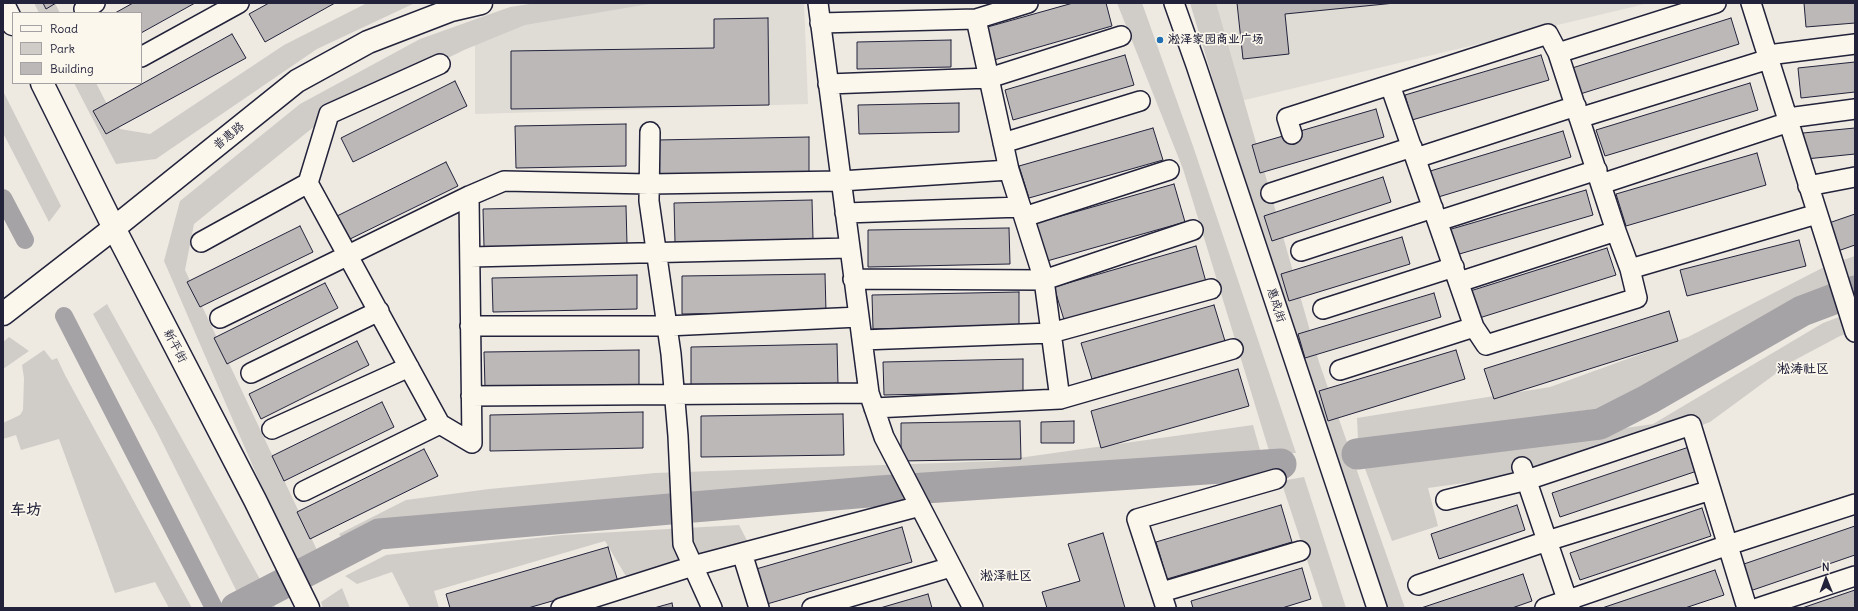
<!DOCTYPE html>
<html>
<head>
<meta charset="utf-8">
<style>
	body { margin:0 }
	#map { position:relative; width:1858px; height:611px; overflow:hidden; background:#eeeae2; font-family:Delius,sans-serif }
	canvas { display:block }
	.frame { position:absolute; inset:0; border:4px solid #22223b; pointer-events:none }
	.legend { position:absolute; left:12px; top:12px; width:130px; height:72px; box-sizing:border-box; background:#fbf7ec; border:1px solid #a4a2a5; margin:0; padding:5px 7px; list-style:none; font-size:12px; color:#22223b }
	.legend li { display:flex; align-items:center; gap:8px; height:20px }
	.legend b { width:20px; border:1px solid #a4a2a5 }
	.north { position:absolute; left:1806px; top:559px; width:40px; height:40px; -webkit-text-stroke:3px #fbf7ec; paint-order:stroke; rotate:359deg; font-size:11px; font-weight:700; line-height:16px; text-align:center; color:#22223b }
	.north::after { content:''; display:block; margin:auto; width:14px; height:18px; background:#22223b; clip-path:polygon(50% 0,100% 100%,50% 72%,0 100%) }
</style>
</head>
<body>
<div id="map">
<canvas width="1858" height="611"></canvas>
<div class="frame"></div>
<ul class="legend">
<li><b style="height:5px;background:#fbf7ec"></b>Road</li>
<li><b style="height:11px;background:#d0cdc9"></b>Park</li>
<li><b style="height:11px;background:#bcb8b8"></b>Building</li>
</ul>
<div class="north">N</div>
</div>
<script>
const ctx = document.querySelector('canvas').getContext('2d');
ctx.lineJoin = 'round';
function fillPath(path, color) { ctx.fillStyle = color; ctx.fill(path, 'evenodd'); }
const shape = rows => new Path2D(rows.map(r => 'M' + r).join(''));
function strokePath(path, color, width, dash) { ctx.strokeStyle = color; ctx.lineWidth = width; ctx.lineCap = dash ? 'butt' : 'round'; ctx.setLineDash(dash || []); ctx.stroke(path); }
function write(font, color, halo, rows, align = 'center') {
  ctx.font = font + ' Delius,"LXGW WenKai TC",sans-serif'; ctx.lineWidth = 3.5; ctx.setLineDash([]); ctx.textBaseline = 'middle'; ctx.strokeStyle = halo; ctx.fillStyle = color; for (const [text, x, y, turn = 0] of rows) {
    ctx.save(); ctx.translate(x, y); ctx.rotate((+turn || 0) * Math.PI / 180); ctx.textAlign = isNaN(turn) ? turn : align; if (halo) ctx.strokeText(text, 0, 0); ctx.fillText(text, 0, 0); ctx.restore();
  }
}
const built = shape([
	[602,3,804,3,808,104,475,114,475,34],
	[1200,3,1649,3,1228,104]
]);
const green = shape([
	[34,3,55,3,60,13,39,13],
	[367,3,415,3,317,49,156,159,116,164,74,83,96,83,120,129,150,134,284,45],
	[536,3,655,3,525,25,464,50,321,121,194,224,185,270,324,565,305,574,274,515,164,261,180,201,300,104,420,39,510,7],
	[1117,3,1142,3,1193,146,1296,453,1270,454,1183,169],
	[1190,3,1216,3,1319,362,1405,608,1384,608,1290,339],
	[3,91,61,206,49,222,3,133],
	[1855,256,1855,281,1817,294,1634,404,1358,440,1357,418,1550,387,1688,337,1826,266],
	[107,304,276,608,245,608,157,432,93,314],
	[1855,311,1855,331,1840,336,1793,361,1710,422,1641,449,1531,474,1428,488,1438,526,1392,541,1364,466,1653,424,1823,323],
	[9,337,29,351,3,369,3,342],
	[44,350,52,360,57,358,65,375,192,608,169,608,155,582,115,593,59,439,21,450,16,435,3,439,3,423,20,415,23,410,24,378,22,365],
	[1253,425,1262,457,847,490,527,521,398,531,351,552,339,534,406,500,489,489,655,473,997,461],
	[1304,477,1346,608,1323,608,1281,481],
	[739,525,754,554,627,578,605,541,434,591,439,608,410,608,392,572,357,584,345,576,386,555,562,535],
	[342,588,350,608,323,608,321,602]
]);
const canal = shape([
	[3,198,25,240],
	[64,316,214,608]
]);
const river = shape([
	[1357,454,1600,424,1649,399,1802,311,1855,291],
	[236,608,379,534,880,491,1281,464]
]);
const building = shape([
	[43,3,56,3,46,9,43,3],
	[133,3,195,3,141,33,141,13,115,13,133,3],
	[269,3,335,3,265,42,249,14,269,3],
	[1073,3,1106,3,1112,26,994,60,984,28,1073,3],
	[1237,3,1395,3,1285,14,1289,54,1243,59,1237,3],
	[1804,3,1855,3,1855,23,1806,27,1804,3],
	[768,18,769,105,511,109,511,51,714,48,714,19,768,18],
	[1731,18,1739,44,1577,95,1569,69,1731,18],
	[232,34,246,58,106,134,93,111,232,34],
	[951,40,951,67,857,69,857,42,951,40],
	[1125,55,1134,85,1013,120,1005,90,1125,55],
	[1541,55,1549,80,1412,120,1405,95,1541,55],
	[1855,62,1855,92,1801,98,1798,68,1855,62],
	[455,81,467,106,353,162,341,138,455,81],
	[1750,83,1758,110,1605,156,1596,130,1750,83],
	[959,103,959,132,859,134,858,105,959,103],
	[1376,109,1384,137,1260,173,1252,145,1376,109],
	[626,124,626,166,516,168,515,126,626,124],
	[1153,128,1163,160,1029,198,1019,166,1153,128],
	[1855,128,1855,154,1806,159,1803,133,1855,128],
	[1563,131,1571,157,1435,198,1427,172,1563,131],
	[809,137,809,175,658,178,657,140,809,137],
	[1757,153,1766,185,1626,226,1616,194,1757,153],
	[446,162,458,186,346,241,335,217,446,162],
	[1383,177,1391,202,1272,241,1264,216,1383,177],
	[1174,184,1185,222,1047,261,1036,223,1174,184],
	[1586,190,1593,215,1456,255,1448,230,1586,190],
	[812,200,813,239,675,242,674,203,812,200],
	[626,206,627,244,484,247,483,209,626,206],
	[1855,214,1855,245,1835,252,1826,224,1855,214],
	[300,226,313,252,200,307,187,282,300,226],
	[1009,228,1010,264,868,267,868,230,1009,228],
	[1402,237,1410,264,1289,301,1281,274,1402,237],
	[1799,240,1806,266,1687,296,1680,270,1799,240],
	[1196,246,1206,282,1065,323,1054,287,1196,246],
	[1607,248,1616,275,1476,319,1467,292,1607,248],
	[825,274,826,312,682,314,682,276,825,274],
	[637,275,637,309,493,312,492,278,637,275],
	[325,283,338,308,227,364,214,338,325,283],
	[1019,292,1019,326,873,329,872,295,1019,292],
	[1434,293,1441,317,1305,358,1298,334,1434,293],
	[1214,305,1225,341,1092,379,1081,343,1214,305],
	[1669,311,1678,341,1494,399,1484,369,1669,311],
	[357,341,369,365,261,419,249,394,357,341],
	[837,344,838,384,691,387,691,347,837,344],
	[639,350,639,385,485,387,484,352,639,350],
	[1456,350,1465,379,1328,421,1319,391,1456,350],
	[1023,359,1023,392,884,395,883,362,1023,359],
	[1238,369,1249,406,1101,448,1091,411,1238,369],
	[382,402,394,427,284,481,272,456,382,402],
	[643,412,643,448,490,451,490,415,643,412],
	[843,414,844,455,701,457,701,416,843,414],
	[1020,421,1021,459,901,461,901,423,1020,421],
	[1074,421,1074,443,1041,443,1041,422,1074,421],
	[1689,447,1697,471,1560,517,1552,493,1689,447],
	[424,449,438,476,310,539,297,512,424,449],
	[1281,505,1292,542,1167,579,1156,542,1281,505],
	[1517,505,1525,530,1439,559,1431,534,1517,505],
	[1702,508,1711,536,1580,580,1570,553,1702,508],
	[1855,526,1855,555,1750,591,1741,565,1855,526],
	[902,527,912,562,767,604,756,569,902,527],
	[1103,533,1125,608,1047,608,1042,592,1080,581,1068,544,1103,533],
	[608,547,618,582,528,608,450,608,446,594,608,547],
	[1302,568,1311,599,1282,608,1193,608,1191,601,1302,568],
	[1715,570,1724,595,1685,608,1602,608,1715,570],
	[1523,574,1532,601,1512,608,1421,608,1523,574],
	[1855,590,1855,608,1802,608,1855,590],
	[928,594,932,608,880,608,928,594],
	[672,603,673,608,654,608,672,603]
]);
const minor = shape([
	[818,3,869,393,884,437,973,608],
	[1174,3,1196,65,1377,608],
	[1751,3,1855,332],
	[84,9,95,3],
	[976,19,1009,170,1044,280,1060,399],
	[820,23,976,19,1028,3],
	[1768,55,1855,44],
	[141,57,239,3],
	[440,64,329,114,308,183,440,424,472,443,469,196],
	[828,84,989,78,1121,36],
	[1390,85,1474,327,1486,345,1637,298,1630,269,1616,231,1558,53],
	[1579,118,1769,59],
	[1788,118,1855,109],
	[650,132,649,201,671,354,678,436,683,544,712,608],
	[1292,134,1287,118,1548,34,1558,53,1716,3],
	[1003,143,1140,101],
	[1416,158,1576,106],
	[1601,184,1789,122],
	[1808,186,1855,177],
	[1271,193,1412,147],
	[845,213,1021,207],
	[1024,217,1169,170],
	[1438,221,1597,170],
	[201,242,308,183],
	[1301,251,1433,208],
	[470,257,849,248],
	[1630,269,1817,214],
	[853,279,1044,280,1193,230],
	[1459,282,1616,231],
	[1323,309,1454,267],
	[220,318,469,196,504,181,649,184,841,181,1009,170],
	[470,326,667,326,859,317],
	[862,340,1051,333,1211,289],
	[1340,370,1474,327],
	[251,373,379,311],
	[471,396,869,393],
	[874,408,1060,399,1233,349],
	[272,429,409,367],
	[1522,467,1570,608],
	[304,491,440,424],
	[1446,500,1527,480,1691,425,1747,608],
	[742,553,759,608],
	[1418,585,1547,541,1711,490],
	[1162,592,1300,551],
	[561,608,693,566,920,506],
	[812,608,951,567],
	[1166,608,1137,519,1276,479],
	[1545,608,1728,545,1855,504],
	[1758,608,1855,576]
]);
const major = shape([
	[3,4,13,24],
	[42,83,114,228,255,500,308,608],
	[3,314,114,228,297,81,368,42,451,10,481,3]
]);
const markers = [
	[1160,40,4,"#1f6fb2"]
];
const poiNames = [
	["淞泽家园商业广场",1168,40]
];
const streetNames = [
	["普惠路",229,136,-39],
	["惠成街",1276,305,72],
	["新平街",175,346,62]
];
const neighbourhoodNames = [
	["淞涛社区",1803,369],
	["淞泽社区",1006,576]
];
const districtNames = [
	["车坊",26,510]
];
fillPath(built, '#dfdbd5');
fillPath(green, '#d0cdc9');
strokePath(canal, '#a6a3a7', 18);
strokePath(river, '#a6a3a7', 31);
fillPath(building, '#bcb8b8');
strokePath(building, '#22223b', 1);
strokePath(minor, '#22223b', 22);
strokePath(major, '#22223b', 25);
strokePath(minor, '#fbf7ec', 19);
strokePath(major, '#fbf7ec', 22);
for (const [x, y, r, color] of markers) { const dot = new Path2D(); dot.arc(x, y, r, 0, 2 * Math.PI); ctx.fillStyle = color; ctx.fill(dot); strokePath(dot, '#fbf7ec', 1.5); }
write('bold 12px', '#22223b', '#fbf7ec', poiNames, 'left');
write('12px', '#22223b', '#fbf7ec', streetNames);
write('bold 13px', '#22223b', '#fbf7ec', neighbourhoodNames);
write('bold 16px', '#22223b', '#fbf7ec', districtNames);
</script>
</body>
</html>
